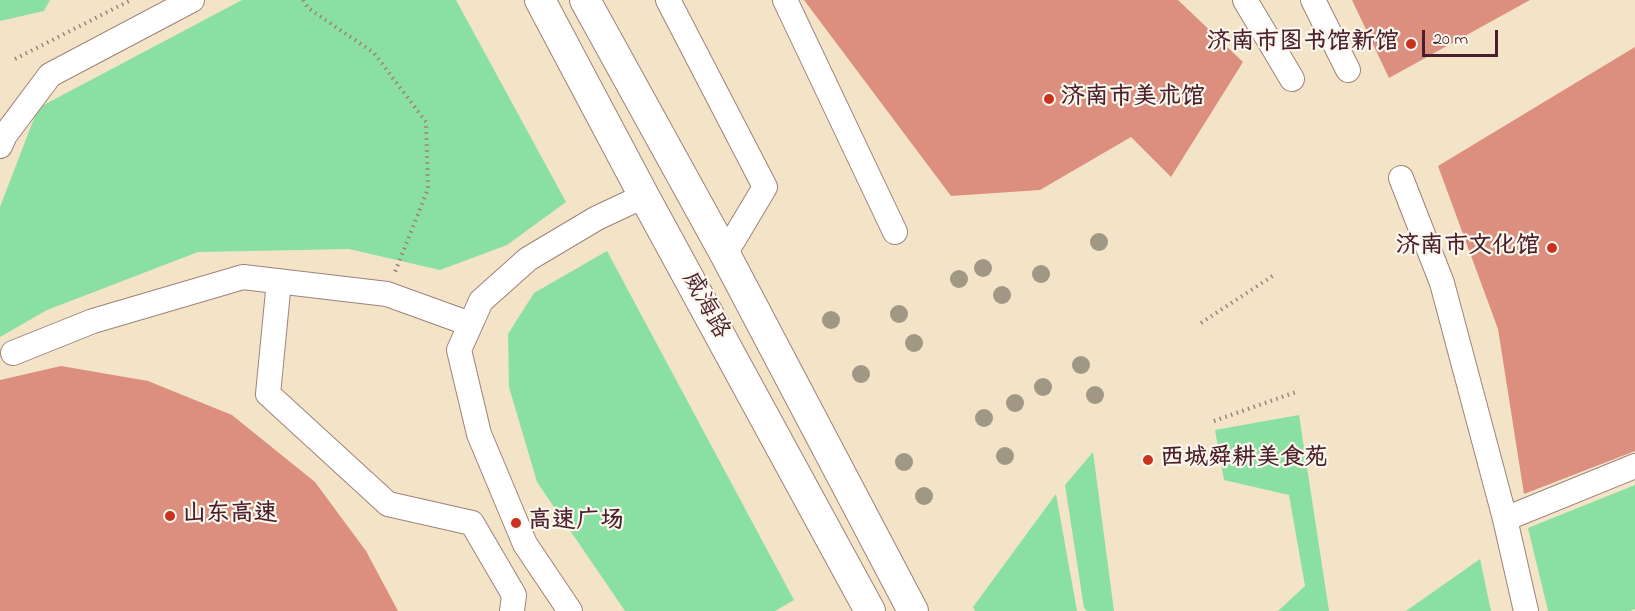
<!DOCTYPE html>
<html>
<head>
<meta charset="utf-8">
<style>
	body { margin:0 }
	#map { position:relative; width:1635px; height:611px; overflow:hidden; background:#f3e4c8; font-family:"Indie Flower",sans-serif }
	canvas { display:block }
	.scale { position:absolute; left:1422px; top:30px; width:76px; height:27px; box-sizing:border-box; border:3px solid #4a1f2b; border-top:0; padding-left:8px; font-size:18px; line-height:21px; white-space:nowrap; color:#4a1f2b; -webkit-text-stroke:4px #fbf7ec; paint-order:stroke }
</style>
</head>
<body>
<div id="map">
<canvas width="1635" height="611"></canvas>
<div class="scale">20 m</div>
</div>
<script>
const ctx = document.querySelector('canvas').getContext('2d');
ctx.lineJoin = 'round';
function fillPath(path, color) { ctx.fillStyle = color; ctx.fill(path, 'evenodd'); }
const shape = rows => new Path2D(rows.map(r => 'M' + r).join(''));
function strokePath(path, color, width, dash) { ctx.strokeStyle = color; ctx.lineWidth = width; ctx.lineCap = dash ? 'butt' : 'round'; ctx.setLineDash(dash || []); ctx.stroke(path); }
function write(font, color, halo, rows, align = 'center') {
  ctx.font = font + ' "Indie Flower","LXGW WenKai TC",sans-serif'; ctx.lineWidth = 4.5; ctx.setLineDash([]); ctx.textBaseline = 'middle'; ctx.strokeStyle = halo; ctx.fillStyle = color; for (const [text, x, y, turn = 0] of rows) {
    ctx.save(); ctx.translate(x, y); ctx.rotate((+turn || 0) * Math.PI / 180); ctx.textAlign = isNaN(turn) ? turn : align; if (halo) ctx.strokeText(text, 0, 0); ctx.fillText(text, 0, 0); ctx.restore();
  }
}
const green = shape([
	[0,0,50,0,44,11,0,21],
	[242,0,456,0,566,202,507,245,440,270,349,249,198,252,47,310,0,337,0,207,38,108],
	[607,251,794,600,775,611,625,611,537,482,509,387,508,334,534,293],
	[1299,415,1329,611,1278,611,1305,586,1289,495,1224,480,1215,430],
	[1093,452,1114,611,1087,611,1084,608,1065,485],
	[1635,485,1635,609,1630,611,1548,611,1528,528],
	[1056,494,1077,611,975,611,973,607],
	[1480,559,1491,611,1405,611,1406,611]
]);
const building = shape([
	[804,0,1178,0,1243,62,1171,177,1131,137,1040,190,951,196],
	[1352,0,1530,0,1389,78],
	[1635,47,1635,451,1524,494,1498,329,1438,166],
	[61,366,148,381,232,415,315,482,366,551,398,611,0,611,0,380]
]);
const path = shape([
	[303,0,308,8,374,53,426,122,428,189,395,272],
	[15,59,131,0],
	[1201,323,1274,275],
	[1214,421,1296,392]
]);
const minor = shape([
	[668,0,765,187,725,254],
	[785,0,895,232],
	[1245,0,1292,79],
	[1313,0,1348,70],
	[0,146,5,135,50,75,192,0],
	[1401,178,1442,283,1505,519,1526,611],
	[279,281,268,394,388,504,472,523,514,595,512,611],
	[13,353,93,321,243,277,387,294,470,324],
	[1505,519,1635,466],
	[570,611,525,544,479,434,459,350,481,301,528,259,597,218,644,196]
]);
const major = shape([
	[540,0,644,196,870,611],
	[585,0,725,254,913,611]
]);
const trees = [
	[1099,242],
	[983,268],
	[1041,274],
	[959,279],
	[1002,295],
	[899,314],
	[831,320],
	[914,343],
	[1081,365],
	[861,374],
	[1043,387],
	[1095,395],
	[1015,403],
	[984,418],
	[1005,456],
	[904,462],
	[924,496]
];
const markers = [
	[1411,44,6,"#c8321e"],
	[1049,99,6,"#c8321e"],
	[1552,248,6,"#c8321e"],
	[1148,460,6,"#c8321e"],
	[170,516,6,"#c8321e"],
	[516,523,6,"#c8321e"]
];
const poiNames = [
	["济南市图书馆新馆",1399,44,"right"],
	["济南市美术馆",1061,99],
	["济南市文化馆",1540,248,"right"],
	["西城舜耕美食苑",1160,460],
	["山东高速",182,516],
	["高速广场",528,523]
];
const streetNames = [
	["威海路",704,306,61]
];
fillPath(green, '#8adfa2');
fillPath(building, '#dc8f7e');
strokePath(minor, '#9e827a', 26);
strokePath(major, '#9e827a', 32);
strokePath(path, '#9e827a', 4, [1.5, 4.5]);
strokePath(minor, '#fff', 24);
strokePath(major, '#fff', 30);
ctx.fillStyle = '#a09885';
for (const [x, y] of trees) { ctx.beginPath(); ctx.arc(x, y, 9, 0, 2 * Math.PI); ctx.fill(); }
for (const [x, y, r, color] of markers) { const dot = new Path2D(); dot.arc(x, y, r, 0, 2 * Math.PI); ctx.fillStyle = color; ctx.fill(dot); strokePath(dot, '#fbf7ec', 2); }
write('bold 24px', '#4a1f2b', '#fbf7ec', poiNames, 'left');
write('24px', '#4a1f2b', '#fbf7ec', streetNames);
</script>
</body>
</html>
